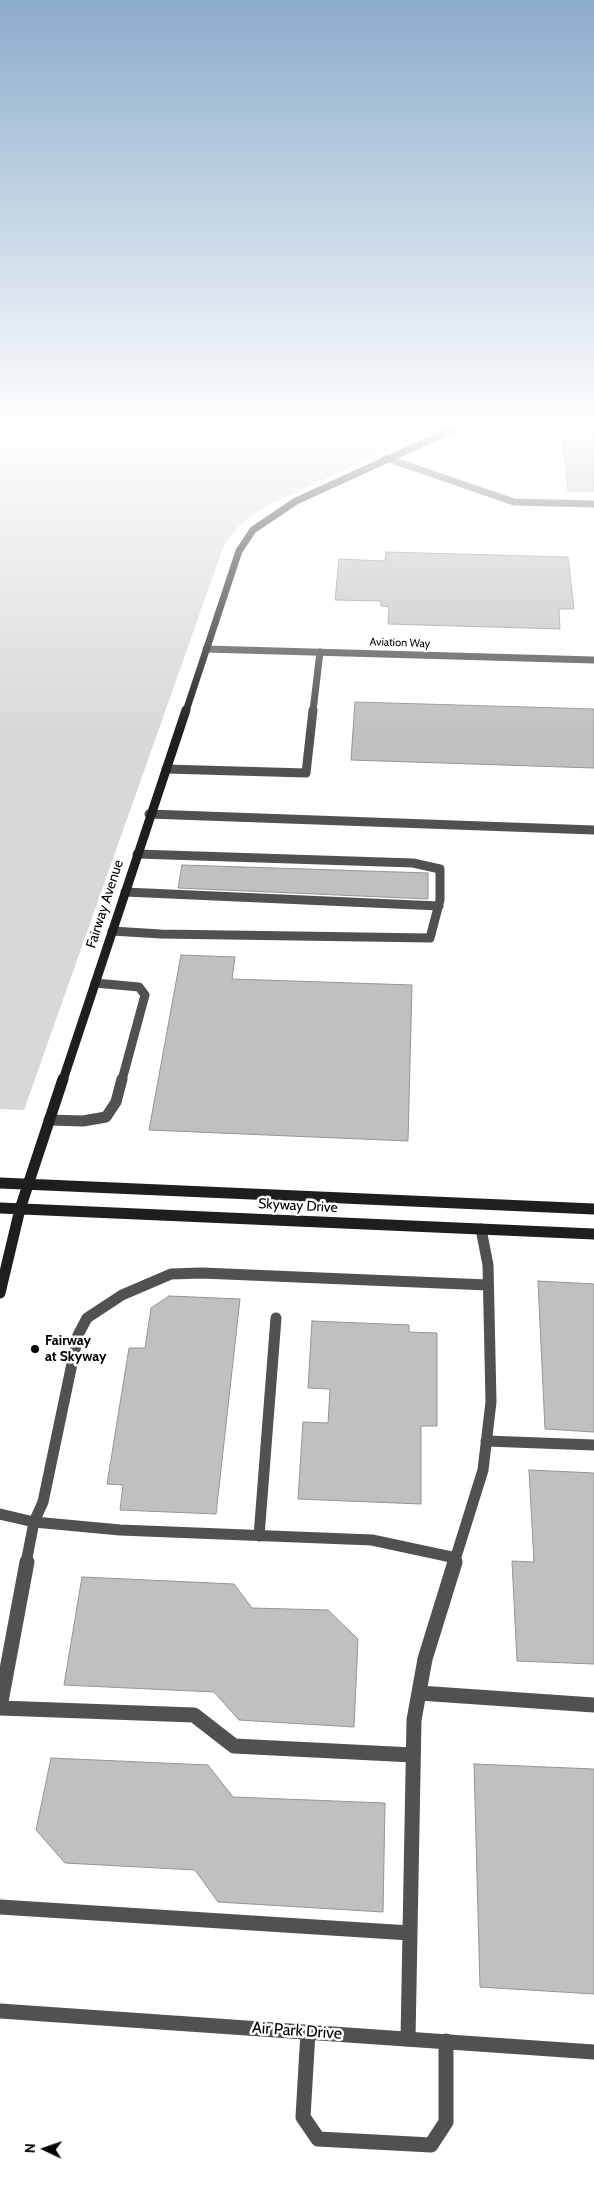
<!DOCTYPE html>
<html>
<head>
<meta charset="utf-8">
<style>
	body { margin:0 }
	#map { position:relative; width:594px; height:2194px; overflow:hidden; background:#fff; font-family:Cabin,sans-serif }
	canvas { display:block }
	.north { position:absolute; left:20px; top:2124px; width:50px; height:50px; -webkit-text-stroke:4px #fff; paint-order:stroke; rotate:273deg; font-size:14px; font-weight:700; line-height:20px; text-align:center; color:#000 }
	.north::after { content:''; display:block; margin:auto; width:18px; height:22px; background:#000; clip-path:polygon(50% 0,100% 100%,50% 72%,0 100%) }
</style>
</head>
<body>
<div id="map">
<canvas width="594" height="2194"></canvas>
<div class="north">N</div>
</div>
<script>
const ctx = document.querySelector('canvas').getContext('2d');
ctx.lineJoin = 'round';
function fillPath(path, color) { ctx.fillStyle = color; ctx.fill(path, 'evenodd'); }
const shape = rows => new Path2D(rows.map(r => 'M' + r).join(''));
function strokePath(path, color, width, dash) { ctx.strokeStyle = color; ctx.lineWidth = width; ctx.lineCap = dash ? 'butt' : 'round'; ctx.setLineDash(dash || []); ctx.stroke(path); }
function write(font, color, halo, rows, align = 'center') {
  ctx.font = font + ' Cabin,sans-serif'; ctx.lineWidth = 5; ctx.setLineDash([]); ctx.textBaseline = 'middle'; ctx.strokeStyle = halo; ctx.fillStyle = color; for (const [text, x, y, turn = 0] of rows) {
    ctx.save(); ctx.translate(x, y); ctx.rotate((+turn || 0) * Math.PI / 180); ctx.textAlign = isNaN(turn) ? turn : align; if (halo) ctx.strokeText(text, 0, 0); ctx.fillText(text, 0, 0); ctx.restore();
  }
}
const green = shape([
	[0,428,435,428,268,505,249,517,233,532,223,548,24,1110,0,1109]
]);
const building = shape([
	[562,428,594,428,594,491,568,491,562,428],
	[386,552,568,557,574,609,559,609,560,629,388,624,389,607,381,606,381,601,335,600,339,559,385,561,386,552],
	[355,702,594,709,594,768,351,760,355,702],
	[182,865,428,873,428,899,178,888,182,865],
	[181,955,235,957,232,979,412,985,408,1141,149,1130,181,955],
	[538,1281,594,1284,594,1432,545,1429,538,1281],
	[169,1296,240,1299,216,1514,120,1510,123,1485,107,1484,129,1348,145,1348,151,1308,169,1296],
	[312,1321,409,1325,409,1332,437,1333,437,1426,421,1426,421,1504,298,1499,303,1422,328,1423,330,1389,308,1388,312,1321],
	[529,1470,594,1473,594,1664,517,1661,512,1561,534,1562,529,1470],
	[82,1577,234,1584,252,1608,328,1610,358,1639,354,1727,239,1720,214,1692,64,1685,82,1577],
	[51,1758,208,1765,233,1797,385,1803,383,1912,218,1902,195,1870,65,1863,36,1830,51,1758],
	[474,1764,594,1769,594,1994,480,1987,474,1764]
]);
const laneFar3 = shape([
	[386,458,514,502,594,504],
	[313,711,320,652]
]);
const laneFar2 = shape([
	[166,769,306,773,313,710],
	[149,814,594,830],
	[125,892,439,906],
	[112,931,161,934,430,938,440,900,440,869,413,863,137,854],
	[95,983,139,987,145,995,122,1080]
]);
const laneFar1 = shape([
	[49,1120,83,1121,106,1117,116,1102,122,1079],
	[486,1441,594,1445],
	[0,1514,34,1522,120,1530,372,1540,456,1558],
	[259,1536,276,1318],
	[26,1563,34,1522,43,1502,78,1335,87,1318,122,1295,171,1274,202,1273,488,1285],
	[454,1563,483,1470,491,1402,488,1265,481,1229]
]);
const lane = shape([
	[419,1693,594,1705],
	[0,1707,27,1562],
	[0,1708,194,1715,234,1746,413,1755],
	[0,1907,410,1933],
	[308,2032,303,2117,318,2139,431,2145,446,2122,446,2041],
	[408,2039,414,1720,425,1659,455,1562]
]);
const streetFar1 = shape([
	[206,649,594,660]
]);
const street = shape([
	[0,2011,594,2052]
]);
const secondaryFar2 = shape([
	[186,711,239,551,253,530,296,501,456,428]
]);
const secondaryFar1 = shape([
	[63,1080,186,710]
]);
const secondary = shape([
	[0,1183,594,1209],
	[0,1208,594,1234],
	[0,1293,20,1209,63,1079]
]);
const markers = [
	[35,1349,5,"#000"]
];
const farStreetnames = [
	["Aviation Way",400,643,2]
];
const streetNames = [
	["Fairway Avenue",105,904,-72],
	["Skyway Drive",298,1206,3]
];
const poiNames = [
	["Fairway",45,1341],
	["at Skyway",45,1357]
];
const nearStreetnames = [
	["Air Park Drive",297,2031,4]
];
fillPath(green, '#d8d8d8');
fillPath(building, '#c0c0c0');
strokePath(building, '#959595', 1);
strokePath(laneFar3, '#515151', 7);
strokePath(laneFar2, '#515151', 9);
strokePath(laneFar1, '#515151', 11);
strokePath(lane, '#515151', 15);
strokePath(streetFar1, '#515151', 7);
strokePath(street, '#515151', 15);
strokePath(secondaryFar2, '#1e1e1e', 7);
strokePath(secondaryFar1, '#1e1e1e', 9);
strokePath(secondary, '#1e1e1e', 11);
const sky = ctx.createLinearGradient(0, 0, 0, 735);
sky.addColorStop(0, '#8baccb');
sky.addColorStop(0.58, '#fff');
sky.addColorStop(1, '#ffffff00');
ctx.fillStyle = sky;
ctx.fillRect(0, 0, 594, 735);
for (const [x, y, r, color] of markers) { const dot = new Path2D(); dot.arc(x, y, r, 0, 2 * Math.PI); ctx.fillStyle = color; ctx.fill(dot); strokePath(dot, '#fff', 2); }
write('11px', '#000', '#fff', farStreetnames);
write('14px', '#000', '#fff', streetNames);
write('bold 14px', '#000', '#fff', poiNames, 'left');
write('16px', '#000', '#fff', nearStreetnames);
</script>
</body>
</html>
